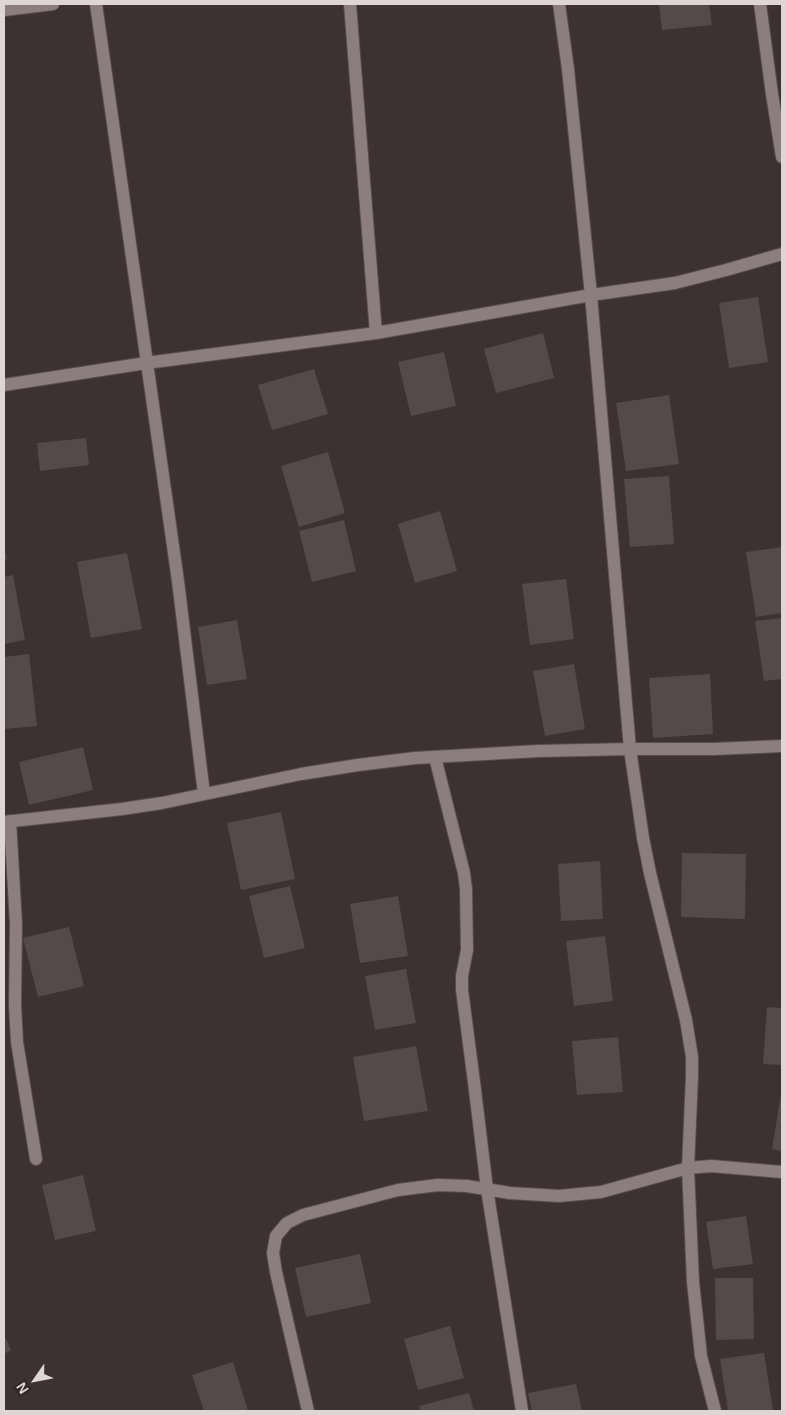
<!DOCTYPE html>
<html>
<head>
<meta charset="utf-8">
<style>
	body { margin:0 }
	#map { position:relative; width:786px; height:1415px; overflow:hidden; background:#3d3131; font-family:Helvetica,sans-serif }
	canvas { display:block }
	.frame { position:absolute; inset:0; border:5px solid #ded6d6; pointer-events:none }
	.north { position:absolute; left:10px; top:1355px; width:50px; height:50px; -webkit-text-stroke:4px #322727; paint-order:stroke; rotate:237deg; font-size:14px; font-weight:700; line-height:20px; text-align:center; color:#ded6d6 }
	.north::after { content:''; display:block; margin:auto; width:18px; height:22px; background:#ded6d6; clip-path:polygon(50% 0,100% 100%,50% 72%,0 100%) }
</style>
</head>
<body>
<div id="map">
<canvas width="786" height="1415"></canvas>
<div class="frame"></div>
<div class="north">N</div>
</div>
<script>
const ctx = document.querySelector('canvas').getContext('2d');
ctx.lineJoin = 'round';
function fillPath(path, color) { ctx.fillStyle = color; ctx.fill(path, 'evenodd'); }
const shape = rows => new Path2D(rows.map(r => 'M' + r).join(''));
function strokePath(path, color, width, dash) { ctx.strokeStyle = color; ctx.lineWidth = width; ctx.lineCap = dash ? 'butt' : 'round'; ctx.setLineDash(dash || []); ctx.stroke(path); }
const building = shape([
	[659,4,709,4,712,25,662,30],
	[758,297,768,362,729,368,719,303],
	[543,333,554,378,496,393,484,349],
	[444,352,456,406,411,416,398,362],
	[314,369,328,414,272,430,258,385],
	[669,395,679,464,626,471,616,403],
	[86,438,89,465,40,471,37,443],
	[328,452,345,513,299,527,281,466],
	[669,476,674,544,630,547,624,479],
	[440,511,457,571,415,583,398,524],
	[344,520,356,571,312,582,299,531],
	[4,546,7,559,4,560],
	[782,547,782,613,756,617,746,552],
	[127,553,142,629,91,638,77,562],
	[13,575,25,640,4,644,4,577],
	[566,579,574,639,530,645,522,584],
	[782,618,782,679,764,681,755,621],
	[237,620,247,679,207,685,198,627],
	[29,654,37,726,4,729,4,657],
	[574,664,585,729,545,736,533,671],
	[710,674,713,734,653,738,649,678],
	[83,747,93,790,29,805,19,762],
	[281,812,295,879,241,890,227,823],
	[682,853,746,854,745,919,681,917],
	[600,861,603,919,561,921,558,864],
	[290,886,305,948,264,958,249,896],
	[398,896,408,956,360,963,350,904],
	[69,927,84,986,38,997,23,938],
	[605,936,613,1001,574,1006,566,941],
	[406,969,416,1023,375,1030,365,976],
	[767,1007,782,1008,782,1065,763,1064],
	[618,1037,623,1092,577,1095,572,1041],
	[416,1046,428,1111,364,1121,353,1057],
	[781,1094,782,1094,782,1151,772,1149],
	[83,1175,96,1231,55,1240,42,1185],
	[746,1216,753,1264,713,1269,706,1222],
	[360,1254,371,1303,306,1317,295,1268],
	[715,1278,753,1278,754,1339,716,1340],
	[450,1326,464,1378,418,1390,404,1339],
	[4,1335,11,1350,4,1354],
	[764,1353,773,1410,728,1411,720,1359],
	[233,1362,248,1411,204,1411,192,1375],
	[576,1384,582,1411,532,1411,528,1393],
	[469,1393,474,1411,421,1411,419,1406]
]);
const minor = shape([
	[96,4,178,581,204,794],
	[350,4,376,333],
	[559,4,568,69,591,295,630,749,643,838,650,873,686,1020,692,1057,692,1076,688,1168,693,1282,701,1356,715,1411],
	[760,4,772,94,782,157],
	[4,10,53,4],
	[4,385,146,363,376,333,591,295,675,283,726,270,782,254],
	[435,757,464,873,466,889,467,950,462,976,462,990,474,1082,487,1189,522,1411],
	[10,821,16,924,15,1005,17,1042,36,1159],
	[4,822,122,809,162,803,301,774,358,765,415,758,538,751,630,749,714,749,782,746],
	[308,1411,276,1272,273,1253,276,1236,287,1223,303,1215,398,1190,438,1185,467,1186,510,1193,559,1196,601,1192,688,1168,711,1166,782,1172]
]);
fillPath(building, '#564949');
strokePath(minor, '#574e4e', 14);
strokePath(minor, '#8c7e7e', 12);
</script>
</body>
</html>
